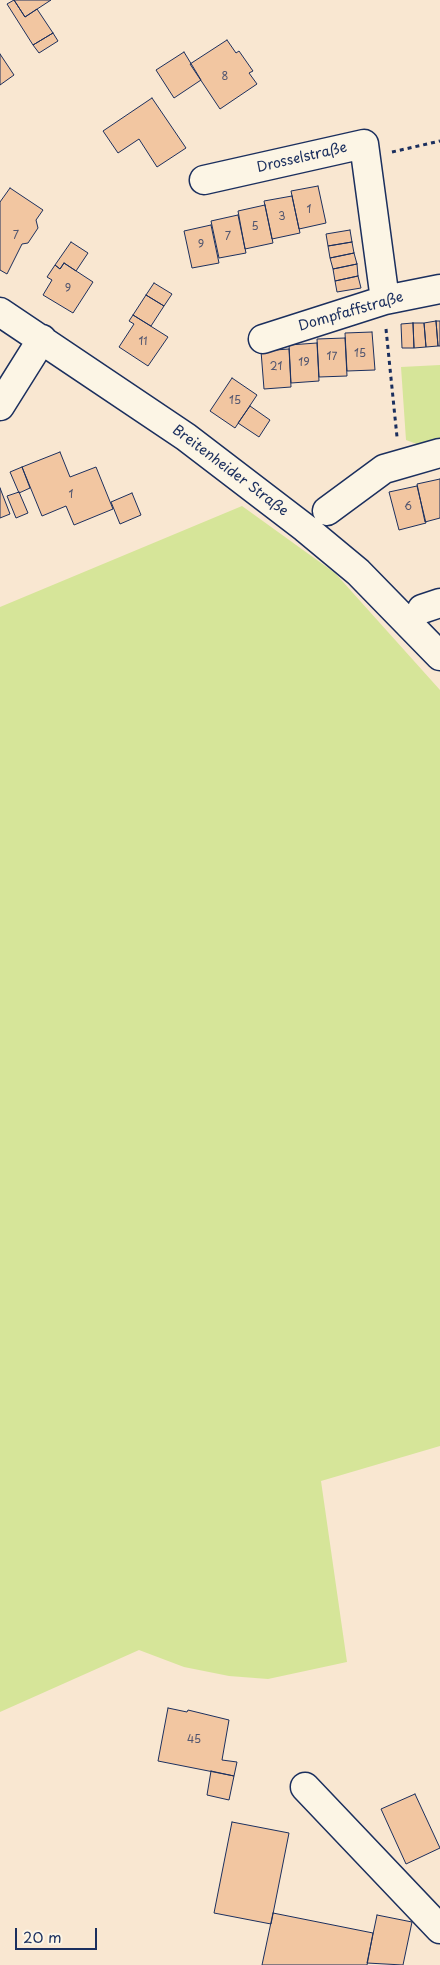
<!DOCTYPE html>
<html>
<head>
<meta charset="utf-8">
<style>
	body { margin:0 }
	#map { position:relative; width:440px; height:1965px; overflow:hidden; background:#f9e7d1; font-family:"Playpen Sans",sans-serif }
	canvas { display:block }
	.scale { position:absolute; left:15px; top:1928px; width:82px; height:22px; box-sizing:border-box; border:2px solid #1b2f5e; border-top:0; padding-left:6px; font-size:15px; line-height:18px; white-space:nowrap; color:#1b2f5e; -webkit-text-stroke:4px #fcf5e5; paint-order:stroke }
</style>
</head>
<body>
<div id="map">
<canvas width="440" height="1965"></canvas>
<div class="scale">20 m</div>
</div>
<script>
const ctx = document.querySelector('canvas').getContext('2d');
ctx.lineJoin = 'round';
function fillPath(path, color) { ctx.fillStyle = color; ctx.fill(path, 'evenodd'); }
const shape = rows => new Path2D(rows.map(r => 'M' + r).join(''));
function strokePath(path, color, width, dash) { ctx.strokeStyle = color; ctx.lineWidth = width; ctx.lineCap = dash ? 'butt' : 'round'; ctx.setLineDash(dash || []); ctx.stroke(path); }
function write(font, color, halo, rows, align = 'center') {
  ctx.font = font + ' "Playpen Sans",sans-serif'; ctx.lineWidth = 4.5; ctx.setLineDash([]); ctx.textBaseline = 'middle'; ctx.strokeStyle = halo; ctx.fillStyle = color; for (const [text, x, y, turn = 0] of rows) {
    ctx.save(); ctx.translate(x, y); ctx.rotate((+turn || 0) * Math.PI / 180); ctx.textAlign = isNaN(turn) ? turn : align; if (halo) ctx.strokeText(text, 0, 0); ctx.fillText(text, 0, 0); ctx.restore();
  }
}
const green = shape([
	[440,365,440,440,422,446,406,440,401,367],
	[242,506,335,573,440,690,440,1446,321,1481,347,1662,268,1679,229,1676,184,1667,139,1650,0,1712,0,607]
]);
const building = shape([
	[14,0,25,17,37,9,53,33,33,45,7,4,14,0],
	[14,0,51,0,25,17,14,0],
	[53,33,58,41,39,53,33,45,53,33],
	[227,40,236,53,239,51,253,71,249,73,257,84,220,109,190,64,227,40],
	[184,52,201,80,174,98,156,70,184,52],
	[0,54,14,75,0,85,0,54],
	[152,98,186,148,157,167,139,139,118,153,103,131,152,98],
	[318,186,326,223,299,229,291,191,318,186],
	[10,188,43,210,36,220,38,228,28,243,22,244,7,274,0,270,0,202,10,188],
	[292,196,300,233,272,239,264,201,292,196],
	[265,205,273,243,245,249,238,211,265,205],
	[238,215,246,253,219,258,211,221,238,215],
	[211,225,219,263,192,268,184,231,211,225],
	[350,230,352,242,328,246,326,234,350,230],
	[71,242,88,253,76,271,64,263,60,269,55,265,71,242],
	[352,242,354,253,330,258,328,246,352,242],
	[354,253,357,264,333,269,330,258,354,253],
	[64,263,93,282,73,313,43,295,52,280,47,277,55,265,60,269,64,263],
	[357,264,358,276,335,281,333,269,357,264],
	[358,276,361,288,337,292,335,281,358,276],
	[154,283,172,294,164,306,146,295,154,283],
	[146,295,164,306,151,326,133,315,146,295],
	[133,315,168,337,148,366,119,347,134,324,129,321,133,315],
	[436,321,438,346,426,347,424,323,436,321],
	[436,321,440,321,440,346,438,346,436,321],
	[413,323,414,348,402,348,401,324,413,323],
	[413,323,424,323,426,347,414,348,413,323],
	[372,332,375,370,347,371,345,333,372,332],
	[345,338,347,376,319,377,317,339,345,338],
	[317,343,319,381,291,383,289,345,317,343],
	[289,349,291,387,264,389,261,351,289,349],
	[232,378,257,395,235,428,210,411,232,378],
	[250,406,270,420,259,437,238,423,250,406],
	[60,452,70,477,96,467,113,509,74,525,66,506,42,516,22,467,60,452],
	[22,467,30,488,19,493,10,472,22,467],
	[440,479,440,518,425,522,417,484,440,479],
	[417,486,426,523,399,530,389,492,417,486],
	[0,488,10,514,0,518,0,488],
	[19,492,28,513,16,518,7,496,19,492],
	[132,493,141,515,120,524,111,502,132,493],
	[168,1708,187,1712,188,1710,229,1720,222,1760,237,1762,234,1776,158,1761,168,1708],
	[211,1771,234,1776,229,1800,207,1795,211,1771],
	[415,1794,440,1848,406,1864,381,1809,415,1794],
	[232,1822,289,1833,271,1924,214,1913,232,1822],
	[273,1913,373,1933,367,1965,262,1965,273,1913],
	[377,1915,412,1922,403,1965,367,1963,377,1915]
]);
const path = shape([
	[392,152,440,141],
	[386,329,397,437]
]);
const minor = shape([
	[204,180,364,144,385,300],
	[0,312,186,437,305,528,358,572,440,656],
	[263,339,385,300,440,289],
	[0,406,42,339],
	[327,511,384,469,440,453],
	[422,609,440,603],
	[305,1787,440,1929]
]);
const numberNames = [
	["8",225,77],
	["1",309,210],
	["3",282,217],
	["5",255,227],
	["7",16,236],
	["7",228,237],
	["9",201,245],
	["9",68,289],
	["11",143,342],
	["15",360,354],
	["17",332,357],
	["19",304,363],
	["21",276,367],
	["15",235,401],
	["1",71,495],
	["6",408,507],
	["45",194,1740]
];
const streetNames = [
	["Drosselstraße",302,158,-13],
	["Dompfaffstraße",351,312,-16],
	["Breitenheider Straße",230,471,37]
];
fillPath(green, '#d6e599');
fillPath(building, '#f2c6a1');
strokePath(building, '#1b2f5e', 1);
strokePath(minor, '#1b2f5e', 31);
strokePath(path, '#1b2f5e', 3, [4, 4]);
strokePath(minor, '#fcf5e5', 28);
write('11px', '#51556f', null, numberNames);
write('14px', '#1b2f5e', '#fcf5e5', streetNames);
</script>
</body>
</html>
